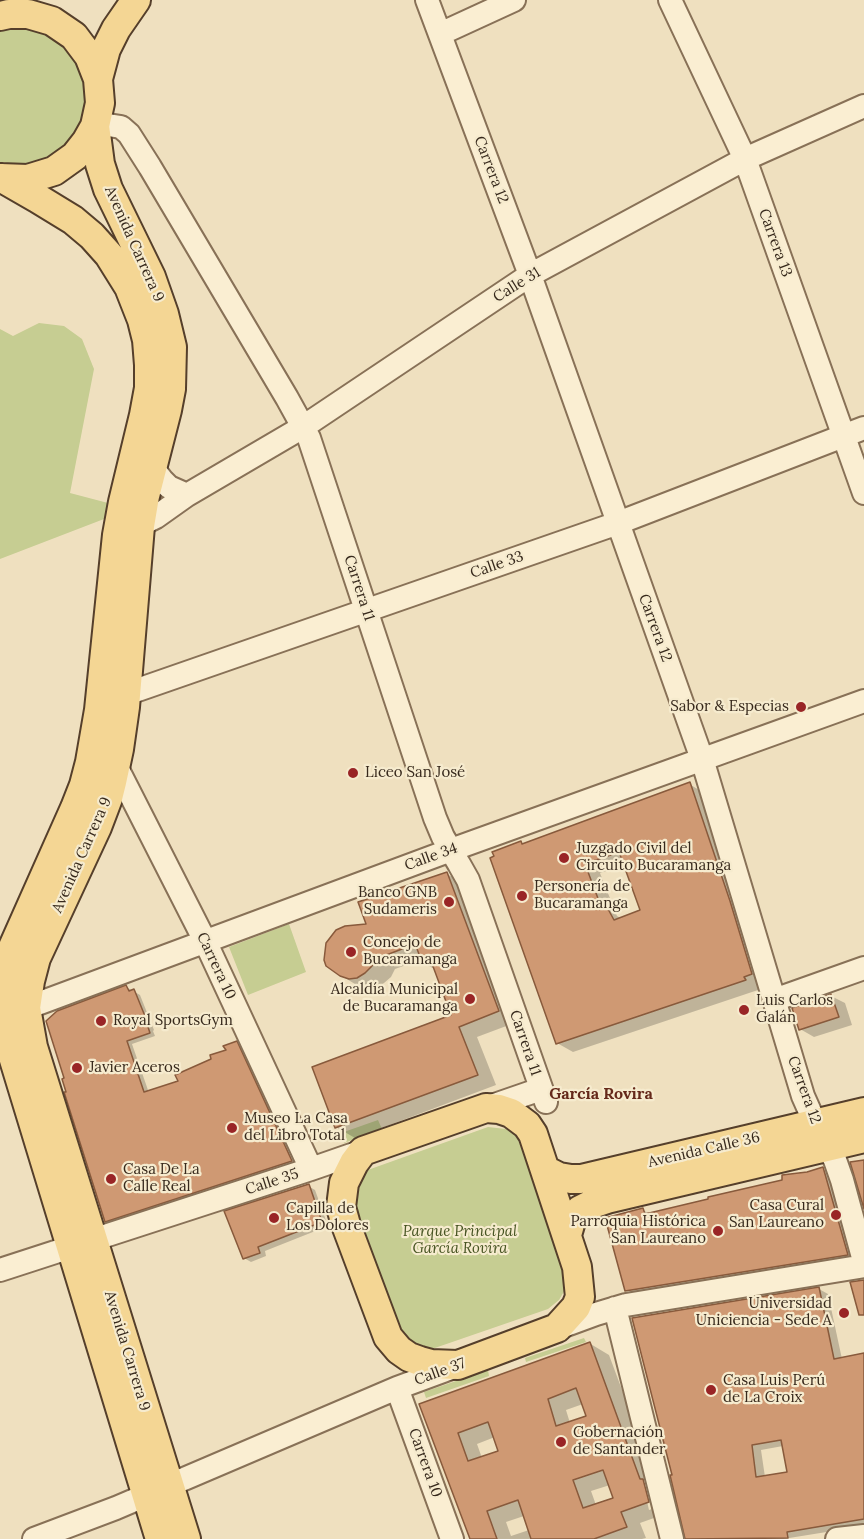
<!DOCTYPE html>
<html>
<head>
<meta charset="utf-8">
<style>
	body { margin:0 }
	canvas { display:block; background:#efe0bf }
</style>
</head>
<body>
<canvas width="864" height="1539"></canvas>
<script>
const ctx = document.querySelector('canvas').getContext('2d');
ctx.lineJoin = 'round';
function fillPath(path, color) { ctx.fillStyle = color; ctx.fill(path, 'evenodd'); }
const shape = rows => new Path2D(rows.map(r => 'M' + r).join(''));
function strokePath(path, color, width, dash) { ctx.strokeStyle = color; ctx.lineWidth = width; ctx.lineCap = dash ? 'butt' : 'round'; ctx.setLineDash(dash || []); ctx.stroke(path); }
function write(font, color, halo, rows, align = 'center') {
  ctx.font = font + ' Lora,serif'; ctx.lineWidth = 4.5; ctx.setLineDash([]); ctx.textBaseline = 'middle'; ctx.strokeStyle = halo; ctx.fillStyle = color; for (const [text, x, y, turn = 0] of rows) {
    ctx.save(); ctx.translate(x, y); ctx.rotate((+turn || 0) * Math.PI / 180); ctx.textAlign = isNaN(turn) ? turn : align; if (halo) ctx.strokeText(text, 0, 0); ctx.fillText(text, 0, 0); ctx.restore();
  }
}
const green = shape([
	[4,29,27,29,48,36,66,49,79,68,85,90,84,112,75,133,60,150,40,161,18,165,0,162,0,31],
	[39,323,64,326,82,339,94,369,70,493,108,503,104,519,0,559,0,329,13,336],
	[289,924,306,972,248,995,229,947],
	[378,1120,382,1129,344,1143,341,1133],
	[488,1127,506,1129,517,1135,527,1150,566,1270,566,1288,559,1300,548,1309,429,1350,404,1344,351,1211,352,1196,365,1171],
	[584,1338,586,1342,526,1362,525,1358],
	[488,1370,489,1376,426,1398,424,1392]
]);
const shadow = shape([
	[689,784,706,794,761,989,573,1052,557,1043,520,843,525,845],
	[625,865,642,911,622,919,617,916,600,873],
	[447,874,466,885,517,1022,477,1037,496,1085,355,1138,336,1127,453,1016,436,970,424,963,423,959,395,969,391,977,384,983,376,988,369,989,360,987,340,975,369,925],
	[126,987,140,995,154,1030,153,1031,155,1036,132,1044,149,1093,180,1082,228,1051,237,1043,243,1046,297,1164,112,1224,106,1221],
	[831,996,845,1003,852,1025,814,1037,800,1029],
	[823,1169,842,1180,864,1257,646,1301,627,1290,642,1210,651,1214,784,1181],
	[308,1186,315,1190,328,1226,265,1251,266,1256,251,1262,244,1258],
	[819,1289,828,1294,842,1359,864,1355,864,1526,783,1539,687,1539,687,1536],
	[783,1446,789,1474,765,1477,761,1450],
	[589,1343,609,1355,668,1513,640,1523,646,1538,642,1539,471,1539,421,1405],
	[583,1404,588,1417,570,1423,566,1410],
	[495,1437,500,1452,482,1458,477,1444],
	[642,1480,645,1480,652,1509,649,1510],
	[610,1485,615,1499,596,1505,591,1491],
	[524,1516,529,1530,511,1536,506,1522]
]);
const building = shape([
	[690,782,730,901,752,974,744,977,746,980,556,1044,490,858,494,856,492,852,521,841,522,844,690,782],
	[619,852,640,910,614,920,608,909,602,909,585,864,619,852],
	[447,872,499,1011,459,1027,478,1075,335,1128,312,1067,451,1015,431,961,423,964,415,944,376,959,372,966,365,973,357,978,349,979,340,976,326,966,324,960,326,943,336,930,345,926,366,924,358,902,447,872],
	[126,985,129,991,134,989,149,1026,148,1027,150,1033,127,1041,144,1092,178,1081,175,1075,211,1059,210,1055,226,1050,223,1046,237,1041,292,1161,105,1222,64,1092,66,1092,62,1079,64,1078,46,1021,57,1011,126,985],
	[831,994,839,1017,799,1030,792,1008,831,994],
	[864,1160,864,1209,850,1162,864,1160],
	[823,1167,848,1255,625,1291,605,1218,643,1208,645,1214,708,1199,708,1197,782,1180,782,1175,807,1172,823,1167],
	[309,1184,322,1222,258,1247,260,1253,243,1259,224,1211,309,1184],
	[864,1280,864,1315,859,1315,850,1282,864,1280],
	[819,1287,834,1359,864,1353,864,1519,787,1532,788,1538,685,1539,670,1475,672,1475,632,1318,819,1287],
	[781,1440,787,1472,756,1477,752,1445,781,1440],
	[590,1342,640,1479,643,1479,649,1502,621,1512,627,1527,594,1539,531,1539,518,1500,487,1511,497,1539,470,1539,419,1404,590,1342],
	[576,1388,586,1416,556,1426,548,1399,576,1388],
	[488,1422,498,1451,468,1461,458,1433,488,1422],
	[603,1470,613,1498,583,1508,573,1480,603,1470]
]);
const minor = shape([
	[427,0,530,275,702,759,803,1096,815,1123,835,1160,842,1180,864,1261],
	[670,0,745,159,864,493],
	[440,34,514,0],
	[95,126,108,125,121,127,129,134,150,167,287,398,309,438,435,818,443,837,459,864,468,880,546,1102],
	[152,467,162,480,169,487,187,495],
	[130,530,156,517,187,495,303,427,530,275,745,159,864,106],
	[126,694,618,523,864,428],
	[116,766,205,941,311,1169],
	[774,1000,864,968],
	[13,1013,451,850,864,701],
	[486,1108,541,1089],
	[0,1270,311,1169,363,1151],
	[615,1308,672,1539],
	[558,1328,596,1314,626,1305,864,1266],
	[397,1388,452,1539],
	[34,1539,116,1508,397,1388,454,1367],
	[837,1539,864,1536]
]);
const major = shape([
	[0,16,9,14,28,14,52,21,74,36,89,56,98,79,100,103,95,126,86,142,75,156,54,171,28,179,0,178],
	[98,79,106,49,116,29,136,0],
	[95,126,100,164,108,189,151,277,164,314,172,347,171,389,167,410,145,496,140,526,125,707,119,749,112,782,108,798,97,827,36,958,30,981,26,1008,33,1047,186,1539],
	[2,178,37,198,73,220,92,236,109,255,129,287,142,320,147,340,149,365,149,388,144,415,123,502,117,535,99,710,90,762,84,785,75,808,10,954,3,981,3,1002,6,1026,12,1053,160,1539],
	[486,1108,499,1109,511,1113,527,1125,533,1134,577,1267,580,1297,576,1307,557,1328,458,1365,431,1364,420,1361,409,1357,399,1350,388,1337,346,1225,341,1207,344,1183,354,1163,363,1151,486,1108],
	[545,1170,559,1177,571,1179,581,1179,864,1112],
	[567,1235,571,1221,580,1210,592,1204,607,1199,864,1138]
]);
const markers = [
	[801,707,6,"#992526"],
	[353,773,6,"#992526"],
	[564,858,6,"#992526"],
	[522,896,6,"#992526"],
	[449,902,6,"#992526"],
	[351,952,6,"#992526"],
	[470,999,6,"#992526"],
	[744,1010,6,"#992526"],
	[101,1021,6,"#992526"],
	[77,1068,6,"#992526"],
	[232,1128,6,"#992526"],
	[111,1179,6,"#992526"],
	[836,1215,6,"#992526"],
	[274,1218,6,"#992526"],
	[718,1231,6,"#992526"],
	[844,1313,6,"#992526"],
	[711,1390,6,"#992526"],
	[561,1442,6,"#992526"]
];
const streetNames = [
	["Carrera 12",491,170,69],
	["Carrera 13",775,243,70],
	["Avenida Carrera 9",134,244,66],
	["Calle 31",517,285,-32],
	["Calle 33",497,565,-19],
	["Carrera 11",359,588,72],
	["Carrera 12",655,628,70],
	["Avenida Carrera 9",82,855,-66],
	["Calle 34",431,857,-20],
	["Carrera 10",216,966,65],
	["Carrera 11",525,1043,71],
	["Carrera 12",804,1090,70],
	["Avenida Calle 36",704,1150,-13],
	["Calle 35",272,1182,-18],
	["Avenida Carrera 9",127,1351,73],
	["Calle 37",440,1372,-20],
	["Carrera 10",425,1463,70]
];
const poiNames = [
	["Sabor & Especias",789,707,"right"],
	["Liceo San José",365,773],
	["Juzgado Civil del",576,849],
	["Circuito Bucaramanga",576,866],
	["Personería de",534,887],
	["Bucaramanga",534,904],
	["Banco GNB",437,893,"right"],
	["Sudameris",437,910,"right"],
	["Concejo de",363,943],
	["Bucaramanga",363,960],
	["Alcaldía Municipal",458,990,"right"],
	["de Bucaramanga",458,1007,"right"],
	["Luis Carlos",756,1001],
	["Galán",756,1018],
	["Royal SportsGym",113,1021],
	["Javier Aceros",89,1068],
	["Museo La Casa",244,1119],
	["del Libro Total",244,1136],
	["Casa De La",123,1170],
	["Calle Real",123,1187],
	["Casa Cural",824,1206,"right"],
	["San Laureano",824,1223,"right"],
	["Capilla de",286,1209],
	["Los Dolores",286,1226],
	["Parroquia Histórica",706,1222,"right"],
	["San Laureano",706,1239,"right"],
	["Universidad",832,1304,"right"],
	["Uniciencia - Sede A",832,1321,"right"],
	["Casa Luis Perú",723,1381],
	["de La Croix",723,1398],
	["Gobernación",573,1433],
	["de Santander",573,1450]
];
const parkNames = [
	["Parque Principal",460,1232],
	["García Rovira",460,1249]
];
const neighbourhoodNames = [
	["García Rovira",601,1094]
];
fillPath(green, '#c6cd92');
fillPath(shadow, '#0003');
fillPath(building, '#cf9973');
strokePath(building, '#885a3c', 1.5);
strokePath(minor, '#887157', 26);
strokePath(major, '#553f2b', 32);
strokePath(minor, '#faeed2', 22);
strokePath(major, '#f4d694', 28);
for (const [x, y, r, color] of markers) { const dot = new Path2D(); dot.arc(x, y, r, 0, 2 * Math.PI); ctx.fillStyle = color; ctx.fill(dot); strokePath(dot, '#f6ebce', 2); }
write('15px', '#37291c', '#f6ebce', streetNames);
write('15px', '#37291c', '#f6ebce', poiNames, 'left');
write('italic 15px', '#475422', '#f6ebce', parkNames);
write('bold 16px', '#65291a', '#f6ebce', neighbourhoodNames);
</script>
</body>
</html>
